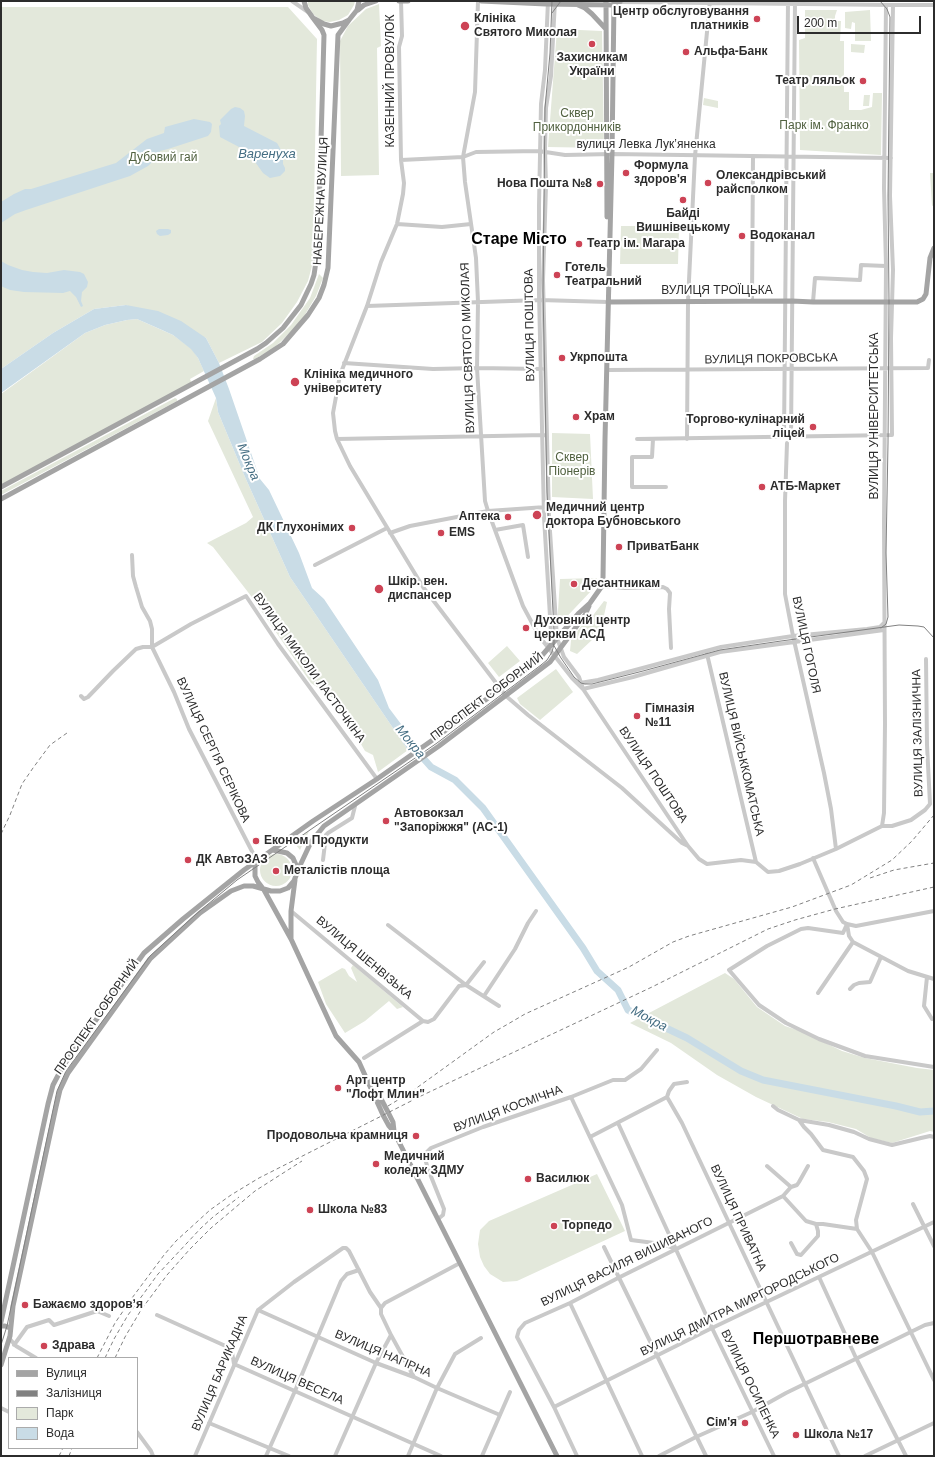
<!DOCTYPE html>
<html>
<head>
<meta charset="utf-8">
<style>
	body { margin:0 }
	#map { position:relative; width:935px; height:1457px; overflow:hidden; background:#fff; font-family:Arial,sans-serif }
	canvas { display:block }
	.frame { position:absolute; inset:0; border:2px solid #2c2c2c; pointer-events:none }
	.legend { position:absolute; left:8px; top:1357px; width:130px; height:92px; box-sizing:border-box; background:#fff; border:1px solid #ababab; margin:0; padding:5px 7px; list-style:none; font-size:12px; color:#2c2c2c }
	.legend li { display:flex; align-items:center; gap:8px; height:20px }
	.legend b { width:20px; border:1px solid #ababab }
	.scale { position:absolute; left:797px; top:16px; width:124px; height:18px; box-sizing:border-box; border:2px solid #2c2c2c; border-top:0; padding-left:5px; font-size:12px; line-height:14px; white-space:nowrap; color:#2c2c2c; -webkit-text-stroke:3px #fff; paint-order:stroke }
</style>
</head>
<body>
<div id="map">
<canvas width="935" height="1457"></canvas>
<div class="frame"></div>
<ul class="legend">
<li><b style="height:5px;background:#a4a4a4"></b>Вулиця</li>
<li><b style="height:5px;background:#818181"></b>Залізниця</li>
<li><b style="height:11px;background:#e3e8db"></b>Парк</li>
<li><b style="height:11px;background:#c9dce6"></b>Вода</li>
</ul>
<div class="scale">200 m</div>
</div>
<script>
const ctx = document.querySelector('canvas').getContext('2d');
ctx.lineJoin = 'round';
function fillPath(path, color) { ctx.fillStyle = color; ctx.fill(path, 'evenodd'); }
const shape = rows => new Path2D(rows.map(r => 'M' + r).join(''));
function strokePath(path, color, width, dash) { ctx.strokeStyle = color; ctx.lineWidth = width; ctx.lineCap = dash ? 'butt' : 'round'; ctx.setLineDash(dash || []); ctx.stroke(path); }
function write(font, color, halo, rows, align = 'center') {
  ctx.font = font + ' Arial,sans-serif'; ctx.lineWidth = 4; ctx.setLineDash([]); ctx.textBaseline = 'middle'; ctx.strokeStyle = halo; ctx.fillStyle = color; for (const [text, x, y, turn = 0] of rows) {
    ctx.save(); ctx.translate(x, y); ctx.rotate((+turn || 0) * Math.PI / 180); ctx.textAlign = isNaN(turn) ? turn : align; if (halo) ctx.strokeText(text, 0, 0); ctx.fillText(text, 0, 0); ctx.restore();
  }
}
const green = shape([
	[308,1,355,1,354,5,348,15,339,20,330,22,322,21,313,14,308,5],
	[379,4,381,46,377,48,379,175,341,176,340,41,348,26,366,9],
	[1,7,288,7,317,39,313,262,308,281,297,302,282,323,262,342,219,363,206,338,126,305,94,309,53,333,1,369],
	[805,10,837,10,835,16,835,21,841,21,840,41,844,41,844,92,849,92,849,110,861,110,872,107,873,93,882,93,881,155,800,150,799,40,805,38],
	[870,10,871,41,855,41,855,23,852,22,851,29,845,28,845,12],
	[557,29,602,31,604,148,548,147],
	[851,44,865,45,864,53,851,52],
	[864,95,870,95,869,106,863,106],
	[704,98,718,101,718,108,703,105],
	[930,173,934,173,934,205,932,206],
	[621,226,677,226,679,227,678,264,620,264],
	[319,274,323,278,316,296,300,323,274,348,255,359,253,359,254,356,273,343,291,325,310,298],
	[137,319,173,335,192,349,198,358,204,371,190,379,192,384,1,487,1,394,85,333,105,325,127,320],
	[175,398,177,399,177,401,1,495,1,491],
	[216,398,218,412,245,477,290,577,408,750,378,772,373,755,365,751,355,734,343,719,336,700,311,683,251,596,213,547,207,543,246,523,253,517,208,421],
	[552,433,590,434,593,499,552,497],
	[597,578,595,587,592,590,557,627,560,579],
	[604,601,607,602,603,620,593,639,577,654,570,651,571,640,585,621,591,618],
	[507,646,520,661,499,677,488,663],
	[556,669,573,692,540,720,520,704,517,698],
	[309,831,300,850,296,845,291,843],
	'260 870a16 16 0 1 1 32 0a16 16 0 1 1-32 0Z',
	[353,965,403,1007,397,1009,389,1001,365,1021,345,1033,326,1004,318,982,342,968,345,969,349,976,357,982,351,968],
	[725,973,734,979,757,1007,785,1026,803,1032,842,1051,865,1058,917,1068,934,1070,934,1132,930,1131,892,1143,871,1138,856,1129,828,1122,803,1119,756,1097,717,1075,671,1043,630,1023],
	[597,1174,625,1231,517,1281,503,1282,490,1274,484,1266,480,1257,478,1244,480,1230,489,1221]
]);
const water = shape([
	[235,107,240,108,244,111,245,116,244,126,277,143,281,150,283,159,283,164,285,168,285,171,280,176,270,178,263,173,253,159,239,147,220,137,219,126,221,124,220,120,231,109],
	[194,119,210,122,212,124,211,132,208,136,168,149,160,151,157,157,148,166,130,176,26,210,15,214,1,223,1,202,14,194,25,189,31,189,116,163,147,139,164,133,165,127],
	[159,229,168,229,171,230,171,233,168,235,160,236,157,234,156,231],
	[1,261,8,265,22,270,33,272,47,273,64,270,80,272,84,274,88,282,87,287,82,292,81,301,83,306,81,307,76,297,70,291,63,293,24,292,10,290,3,287,1,286],
	[126,305,158,311,181,321,206,338,219,363,229,389,260,479,269,490,299,553,312,588,324,599,378,680,389,708,416,744,408,750,290,577,245,477,218,412,216,398,198,358,191,349,173,335,162,330,137,319,127,320,105,325,85,333,1,393,1,369,53,333,94,309]
]);
const river = shape([
	[407,740,431,767,455,780,483,808,583,948,597,971,618,990,628,1010,687,1038,741,1071,763,1080,896,1106,920,1112,934,1111]
]);
const minor = shape([
	[292,1,308,12],
	[401,1,402,36,399,47,401,160,404,183,403,194,397,224,381,262,367,306,340,375,333,413,335,431,337,439,350,466,423,587,506,696,528,715,622,788,682,843,688,846],
	[478,1,475,92,463,157,465,182,476,258,478,302,477,368,485,501,488,511,523,606,539,636,572,678,583,689,688,846,699,859,707,864,741,860,756,862],
	[548,1,545,70,541,104,539,206,539,293,544,517,551,633,548,648],
	[555,1,551,76,546,108,545,149,546,186,543,280,549,516,557,638,564,657,579,677,583,689],
	[620,2,893,5,934,5],
	[401,160,463,157,476,152,539,151,565,155,612,154,891,158],
	[397,224,442,227,471,224],
	[752,301,753,156],
	[813,302,815,278,860,280,861,265,886,266],
	[367,306,540,300,608,302],
	[344,363,433,369,477,368,542,369],
	[607,370,928,368,929,360],
	[784,437,788,1],
	[791,437,795,1],
	[337,439,545,435],
	[637,439,892,435,891,338,893,270,890,196,893,5],
	[653,439,652,457,632,457,632,487,666,487],
	[687,439,688,301,695,156,710,1],
	[787,443,785,501,785,594,793,636,824,773,831,809,836,849],
	[495,530,523,525,528,557],
	[390,533,410,526,488,511,546,507],
	[132,555,133,576,136,587,142,607,150,621,152,629,152,647,174,692,189,729,257,861],
	[315,565,387,528],
	[602,586,625,588,663,587,667,589,670,593,669,609,671,648],
	[707,654,756,862],
	[580,683,598,680,721,647,793,636,867,629,880,627,884,623],
	[583,689,633,677,720,652,884,630],
	[81,696,84,699,88,697,113,671,136,649,143,647,152,647,191,624,246,596,278,644,377,779],
	[882,826,884,813,885,724,884,523,886,266,884,188,886,5],
	[813,858,836,911,843,922,847,924,849,936,853,942,908,971,934,979],
	[323,860,326,835,328,833,352,818,355,806],
	[756,862,768,872,779,871,800,864,836,849,882,826,892,826,911,820,925,810,930,804,927,745,926,659],
	[291,911,423,1021],
	[847,924,843,933,808,928,801,929,767,946,729,970,759,1005,786,1023,819,1039,865,1056,934,1067],
	[847,924,856,926,934,911],
	[388,925,466,985,499,1006],
	[927,977,924,1006,932,1019],
	[850,989,854,985,859,983,870,982,881,957],
	[818,993,853,942],
	[484,996,515,949,528,923,536,911],
	[364,1058,423,1021,428,1022,434,1019,459,986,466,985,484,962],
	[571,1097,622,1205,631,1240,662,1244,677,1249],
	[667,1097,682,1123,839,1456],
	[773,1106,778,1110,799,1120,804,1127,811,1134,823,1150,853,1157,864,1171,867,1179,856,1220,857,1229,872,1252,934,1380],
	[799,1120,829,1125,854,1132,869,1139,892,1145,921,1138,930,1136,934,1137],
	[618,1123,712,1328,774,1456],
	[590,1137,667,1097,669,1091,674,1084,687,1082],
	[767,1166,791,1187],
	[783,1196,791,1187,797,1185,799,1182,808,1166],
	[913,1204,934,1246],
	[438,1219,443,1215,444,1209,428,1169,424,1155,431,1148,483,1127,571,1097,613,1080,625,1080,641,1069,657,1050],
	[791,1243,797,1254,801,1255,818,1236,818,1231,816,1224],
	[604,1247,706,1456],
	[819,1277,856,1358,906,1456],
	[570,1303,642,1456],
	[258,1310,376,1363,414,1377,437,1388,500,1415],
	[157,1315,230,1348,232,1352,234,1364,441,1456],
	[391,1335,414,1377],
	[9,1338,16,1346,36,1358],
	[14,1345,27,1327,49,1320,54,1325,97,1311,109,1316],
	[554,1407,712,1328,934,1222],
	[1,1408,9,1412],
	[209,1423,289,1456],
	[137,1432,151,1451,153,1456],
	[195,1456,258,1310,294,1282,343,1248,346,1248,349,1251,370,1292,381,1308],
	[266,1456,295,1391,341,1281,347,1274,359,1270],
	[335,1456,376,1363,391,1335,381,1314,381,1308,385,1303,460,1263],
	[408,1456,437,1388,455,1354,481,1338],
	[482,1456,510,1392],
	[577,1456,554,1407,517,1337,519,1330,525,1323,570,1303,620,1277,783,1196,806,1221,816,1224,823,1224,857,1229],
	[659,1456,696,1437,752,1412,786,1393,925,1325,934,1323],
	[865,1456,934,1423]
]);
const major = shape([
	[304,1,306,8,313,18,324,24,331,26,343,23,349,20,357,10,359,1],
	[399,1,408,1],
	[481,1,546,4,614,5,620,2],
	[606,1,607,217],
	[578,5,585,8,592,14,605,28],
	[358,10,364,5,376,1],
	[608,302,792,301,813,302,917,302,923,299,926,294,930,258,934,248],
	[1,487,257,349,266,343,283,328,301,305,311,284,314,275,318,248,324,35,322,30,313,18],
	[1,499,260,359,283,344,308,315,319,298,324,285,328,268,338,35,349,20],
	[257,861,255,865,255,876,258,882,264,890,291,939,336,1036,359,1062,383,1115,389,1126,394,1132,557,1456],
	[297,872,311,842,324,826,439,746,550,662,585,615,589,606],
	[291,938,291,911,295,880],
	[373,1090,380,1097,388,1112,393,1122,394,1131],
	[1,1322,48,1104,53,1085,63,1066,144,953,183,919,244,870,313,821,377,779,434,739,538,660,579,613,590,603,602,586,603,578,605,439,612,154,614,1],
	[1,1326,5,1326,10,1328],
	[1,1365,10,1336,13,1306,56,1107,60,1090,68,1073,150,959,200,913,231,891,244,886,253,886,271,891,280,891,288,888,294,881,297,873,296,865,293,858,287,853,273,850]
]);
const tram = shape([
	[880,1,887,9,890,17,888,196,889,302,888,443,886,553,888,617,886,624,881,628],
	[552,13,561,1],
	[553,644,561,658,574,677,581,683,585,684,592,684,643,671,720,650,781,641,899,625,918,626,924,627,934,638],
	[1,1345,7,1326,57,1091,66,1071,150,956,195,915,237,880,437,743,541,665,547,660,552,652,554,644,554,631,547,492,543,291,545,108,550,53,552,1]
]);
const rail = shape([
	[1,834,10,815,22,784,33,768,50,745,67,733],
	[870,878,894,870,934,863],
	[388,1106,411,1092,494,1032,508,1024,525,1014,629,967,673,942,689,936,792,907,851,885,892,860,912,841,934,815],
	[97,1358,115,1323,132,1298,164,1255,176,1241,210,1210,231,1195,259,1178,423,1095,652,987,768,929,795,920,835,909,934,887],
	[105,1358,114,1339,128,1315,158,1274,201,1228,213,1217,239,1197],
	[115,1358,125,1337,141,1310,167,1275,190,1249,211,1228,255,1191,302,1161],
	[59,1456,63,1448],
	[69,1456,72,1448]
]);
const markers = [
	[757,19,4,"#cd4355"],
	[465,26,5,"#cd4355"],
	[592,44,4,"#cd4355"],
	[686,52,4,"#cd4355"],
	[863,81,4,"#cd4355"],
	[626,173,4,"#cd4355"],
	[708,183,4,"#cd4355"],
	[600,184,4,"#cd4355"],
	[683,200,4,"#cd4355"],
	[742,236,4,"#cd4355"],
	[579,244,4,"#cd4355"],
	[557,275,4,"#cd4355"],
	[562,358,4,"#cd4355"],
	[295,382,5,"#cd4355"],
	[576,417,4,"#cd4355"],
	[813,427,4,"#cd4355"],
	[762,487,4,"#cd4355"],
	[537,515,5,"#cd4355"],
	[508,517,4,"#cd4355"],
	[352,528,4,"#cd4355"],
	[441,533,4,"#cd4355"],
	[619,547,4,"#cd4355"],
	[574,584,4,"#cd4355"],
	[379,589,5,"#cd4355"],
	[526,628,4,"#cd4355"],
	[637,716,4,"#cd4355"],
	[386,821,4,"#cd4355"],
	[256,841,4,"#cd4355"],
	[188,860,4,"#cd4355"],
	[276,871,4,"#cd4355"],
	[338,1088,4,"#cd4355"],
	[416,1136,4,"#cd4355"],
	[376,1164,4,"#cd4355"],
	[528,1179,4,"#cd4355"],
	[310,1210,4,"#cd4355"],
	[554,1226,4,"#cd4355"],
	[25,1305,4,"#cd4355"],
	[44,1346,4,"#cd4355"],
	[745,1423,4,"#cd4355"],
	[796,1435,4,"#cd4355"]
];
const poiNames = [
	["Центр обслуговування",749,12,"right"],
	["платників",749,26,"right"],
	["Клініка",474,19],
	["Святого Миколая",474,33],
	["Альфа-Банк",694,52],
	["Захисникам",592,58,"center"],
	["України",592,72,"center"],
	["Театр ляльок",855,81,"right"],
	["Формула",634,166],
	["здоров'я",634,180],
	["Олександрівський",716,176],
	["райсполком",716,190],
	["Нова Пошта №8",592,184,"right"],
	["Байді",683,214,"center"],
	["Вишнівецькому",683,228,"center"],
	["Водоканал",750,236],
	["Театр ім. Магара",587,244],
	["Готель",565,268],
	["Театральний",565,282],
	["Укрпошта",570,358],
	["Клініка медичного",304,375],
	["університету",304,389],
	["Храм",584,417],
	["Торгово-кулінарний",805,420,"right"],
	["ліцей",805,434,"right"],
	["АТБ-Маркет",770,487],
	["Медичний центр",546,508],
	["доктора Бубновського",546,522],
	["Аптека",500,517,"right"],
	["ДК Глухонімих",344,528,"right"],
	["EMS",449,533],
	["ПриватБанк",627,547],
	["Шкір. вен.",388,582],
	["диспансер",388,596],
	["Десантникам",582,584],
	["Духовний центр",534,621],
	["церкви АСД",534,635],
	["Гімназія",645,709],
	["№11",645,723],
	["Автовокзал",394,814],
	["\"Запоріжжя\" (АС-1)",394,828],
	["Економ Продукти",264,841],
	["ДК АвтоЗАЗ",196,860],
	["Металістів площа",284,871],
	["Арт центр",346,1081],
	["\"Лофт Млин\"",346,1095],
	["Продовольча крамниця",408,1136,"right"],
	["Медичний",384,1157],
	["коледж ЗДМУ",384,1171],
	["Василюк",536,1179],
	["Школа №83",318,1210],
	["Торпедо",562,1226],
	["Бажаємо здоровʼя",33,1305],
	["Здрава",52,1346],
	["Сім'я",737,1423,"right"],
	["Школа №17",804,1435]
];
const streetNames = [
	["КАЗЕННИЙ ПРОВУЛОК",391,81,-90],
	["вулиця Левка Лукʼяненка",646,145],
	["НАБЕРЕЖНА ВУЛИЦЯ",321,201,-87],
	["ВУЛИЦЯ ТРОЇЦЬКА",717,291],
	["ВУЛИЦЯ ПОШТОВА",530,325,-91],
	["ВУЛИЦЯ СВЯТОГО МИКОЛАЯ",468,348,-92],
	["ВУЛИЦЯ ПОКРОВСЬКА",771,359,-1],
	["ВУЛИЦЯ УНІВЕРСИТЕТСЬКА",875,416,-90],
	["ВУЛИЦЯ ГОГОЛЯ",806,645,78],
	["ВУЛИЦЯ МИКОЛИ ЛАСТОЧКІНА",309,668,54],
	["ПРОСПЕКТ СОБОРНИЙ",487,697,-37],
	["ВУЛИЦЯ ЗАЛІЗНИЧНА",918,733,-91],
	["ВУЛИЦЯ СЕРГІЯ СЕРІКОВА",213,750,65],
	["ВУЛИЦЯ ВІЙСЬККОМАТСЬКА",741,754,77],
	["ВУЛИЦЯ ПОШТОВА",653,775,56],
	["ВУЛИЦЯ ШЕНВІЗЬКА",364,958,40],
	["ПРОСПЕКТ СОБОРНИЙ",97,1017,-55],
	["ВУЛИЦЯ КОСМІЧНА",508,1109,-20],
	["ВУЛИЦЯ ПРИВАТНА",738,1218,65],
	["ВУЛИЦЯ ВАСИЛЯ ВИШИВАНОГО",627,1262,-26],
	["ВУЛИЦЯ ДМИТРА МИРГОРОДСЬКОГО",740,1305,-26],
	["ВУЛИЦЯ НАГІРНА",383,1354,23],
	["ВУЛИЦЯ БАРИКАДНА",220,1373,-67],
	["ВУЛИЦЯ ВЕСЕЛА",297,1381,24],
	["ВУЛИЦЯ ОСИПЕНКА",750,1384,64]
];
const parkNames = [
	["Сквер",577,114],
	["Прикордонників",577,128],
	["Парк ім. Франко",824,126],
	["Дубовий гай",163,158],
	["Сквер",572,458],
	["Піонерів",572,472]
];
const waterNames = [
	["Варенуха",267,154],
	["Мокра",248,462,67],
	["Мокра",410,742,51],
	["Мокра",649,1019,28]
];
const districtNames = [
	["Старе Місто",519,240],
	["Першотравневе",816,1340]
];
fillPath(green, '#e3e8db');
fillPath(water, '#c9dce6');
strokePath(river, '#c9dce6', 7);
strokePath(minor, '#c9c9c9', 4);
strokePath(major, '#a4a4a4', 5);
strokePath(tram, '#818181', 1);
strokePath(rail, '#818181', 1, [4, 3]);
for (const [x, y, r, color] of markers) { const dot = new Path2D(); dot.arc(x, y, r, 0, 2 * Math.PI); ctx.fillStyle = color; ctx.fill(dot); strokePath(dot, '#fff', 1.5); }
write('bold 12px', '#2c2c2c', '#fff', poiNames, 'left');
write('12px', '#2c2c2c', '#fff', streetNames);
write('12px', '#516140', '#fff', parkNames);
write('italic 13px', '#456e83', '#fff', waterNames);
write('bold 16px', '#000', '#fff', districtNames);
</script>
</body>
</html>
